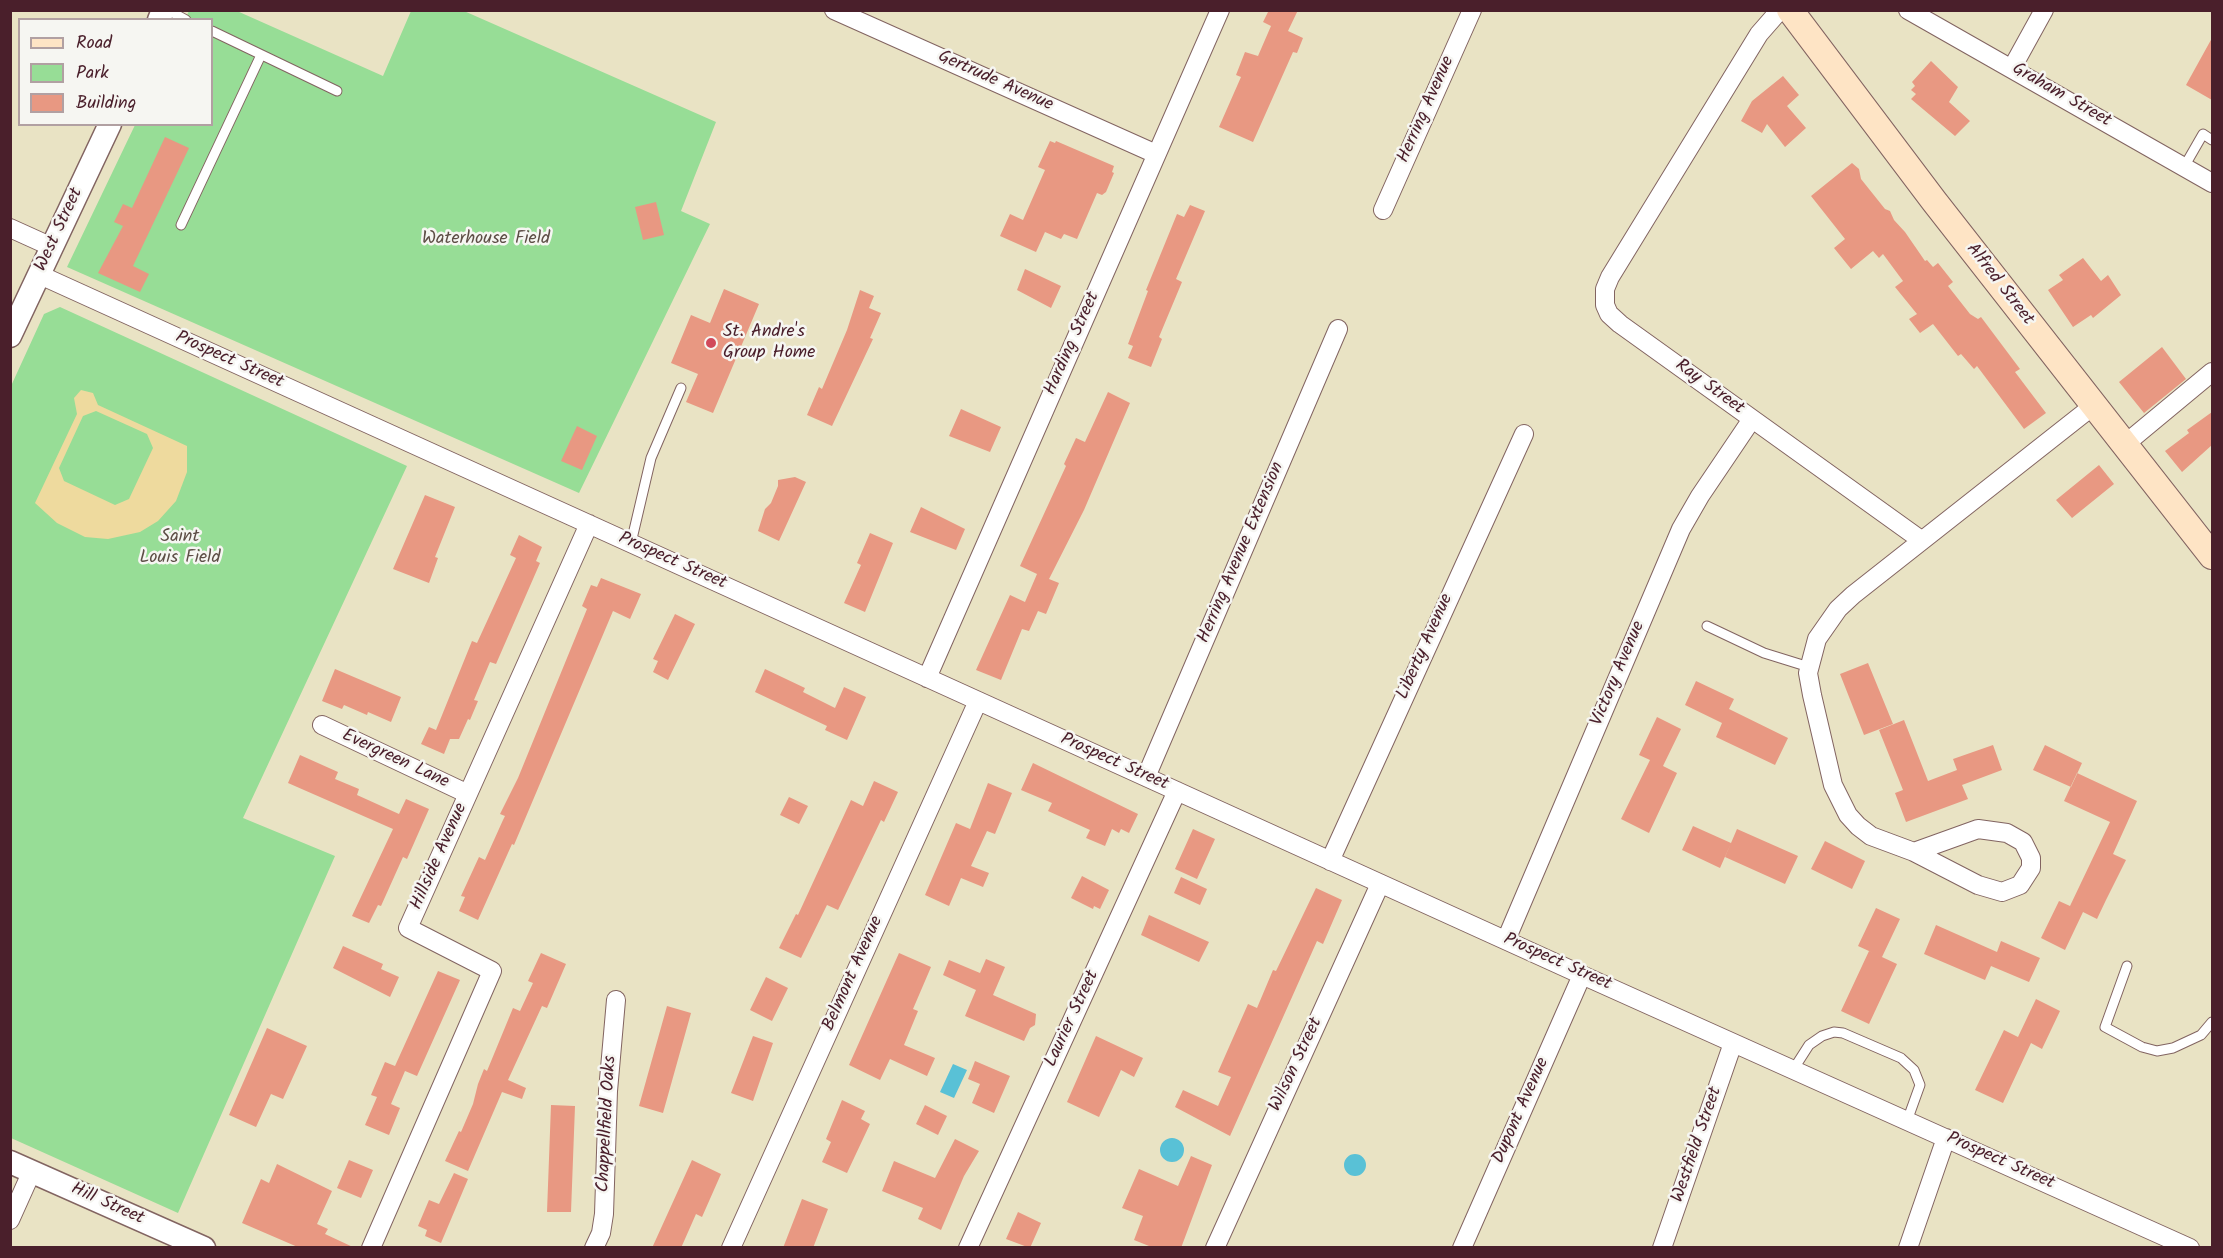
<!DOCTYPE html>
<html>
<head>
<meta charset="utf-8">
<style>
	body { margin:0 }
	#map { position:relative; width:2223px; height:1258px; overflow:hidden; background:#e9e3c4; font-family:Kalam,sans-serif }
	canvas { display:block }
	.frame { position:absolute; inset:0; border:12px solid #4a1f2b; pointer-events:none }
	.legend { position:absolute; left:18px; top:18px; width:195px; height:108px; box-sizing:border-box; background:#f6f6f2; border:2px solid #b1a0a2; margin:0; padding:8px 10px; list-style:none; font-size:18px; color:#4a1f2b }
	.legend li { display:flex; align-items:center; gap:12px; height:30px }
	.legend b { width:30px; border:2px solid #b1a0a2 }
</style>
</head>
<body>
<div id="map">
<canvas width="2223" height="1258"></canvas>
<div class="frame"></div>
<ul class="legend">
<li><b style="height:8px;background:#fee4c5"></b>Road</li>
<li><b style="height:16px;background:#97dd96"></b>Park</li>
<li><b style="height:16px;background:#e89882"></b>Building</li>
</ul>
</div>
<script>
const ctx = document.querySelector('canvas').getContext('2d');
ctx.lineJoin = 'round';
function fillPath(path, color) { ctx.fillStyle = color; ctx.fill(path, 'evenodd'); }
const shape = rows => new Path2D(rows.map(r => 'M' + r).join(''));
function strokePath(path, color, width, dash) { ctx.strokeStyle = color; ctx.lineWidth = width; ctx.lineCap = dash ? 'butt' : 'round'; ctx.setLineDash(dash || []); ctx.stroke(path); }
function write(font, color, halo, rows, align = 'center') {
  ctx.font = font + ' Kalam,sans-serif'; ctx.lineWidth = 5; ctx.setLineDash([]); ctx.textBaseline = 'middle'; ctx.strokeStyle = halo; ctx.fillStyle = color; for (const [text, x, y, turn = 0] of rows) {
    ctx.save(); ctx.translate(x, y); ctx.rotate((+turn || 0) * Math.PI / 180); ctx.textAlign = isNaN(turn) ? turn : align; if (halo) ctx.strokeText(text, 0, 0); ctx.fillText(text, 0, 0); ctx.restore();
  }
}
const green = shape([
	[189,11,237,11,383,76,411,11,464,11,716,122,681,211,710,224,579,493,67,267,135,125,212,124,212,20,185,19],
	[60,307,407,466,243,818,335,856,178,1213,11,1138,11,386,44,314]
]);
const sand = shape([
	[81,390,93,393,98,405,187,446,187,472,176,501,158,521,140,532,108,539,85,537,57,523,35,503,77,414,74,398],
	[96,411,147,434,153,448,129,499,115,505,64,481,59,468,83,416]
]);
const water = shape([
	[953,1064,967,1070,954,1098,940,1092],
	'1160 1150a12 12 0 1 1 24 0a12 12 0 1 1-24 0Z',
	'1344 1165a11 11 0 1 1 22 0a11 11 0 1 1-22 0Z'
]);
const building = shape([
	[1269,10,1298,10,1288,31,1303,38,1297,53,1293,52,1253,142,1219,127,1241,77,1236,75,1245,52,1258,56,1271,26,1263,22],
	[2212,38,2212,100,2186,85],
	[1931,61,1958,87,1949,102,1970,121,1955,136,1911,99,1916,94,1911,90,1915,86,1912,82],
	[1783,76,1799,95,1787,106,1806,128,1785,147,1767,124,1762,133,1741,121,1752,101],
	[165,137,189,148,133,266,149,274,140,292,98,273,123,226,114,222,123,204,132,208],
	[1050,141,1055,143,1056,141,1114,166,1112,172,1114,173,1106,192,1102,195,1097,193,1077,239,1064,234,1061,239,1045,232,1036,252,1000,236,1010,214,1023,220,1045,170,1038,167],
	[1852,163,1859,169,1861,179,1885,209,1890,211,1894,220,1905,232,1925,261,1927,260,1933,267,1938,263,1953,282,1948,286,1970,314,1978,319,1981,317,2020,369,2015,372,2046,413,2024,429,1977,366,1974,369,1961,354,1958,356,1933,324,1920,333,1909,319,1917,314,1895,287,1903,281,1883,254,1879,258,1873,251,1851,269,1834,248,1845,239,1811,196],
	[656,202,664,235,643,240,635,207],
	[1190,205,1205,211,1176,279,1182,282,1159,337,1162,339,1151,367,1128,358,1133,346,1128,344,1148,291,1146,290,1177,214,1184,217],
	[2083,258,2101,281,2108,275,2121,295,2093,318,2091,315,2073,327,2048,290,2063,280,2059,275],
	[1025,269,1061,286,1051,308,1017,290],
	[724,289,759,304,713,413,686,402,698,374,671,363,691,315,710,323],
	[860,290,874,296,869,308,881,313,870,338,873,339,832,426,807,415,819,387,822,389,847,330],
	[2162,347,2186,379,2144,413,2119,382],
	[1108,392,1130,403,1084,510,1049,579,1059,583,1046,614,1038,611,1029,631,1022,629,1001,680,976,670,1010,595,1025,602,1037,574,1020,566,1066,466,1064,464,1076,438,1085,442],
	[961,409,1001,427,990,452,949,436],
	[2212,412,2212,445,2182,472,2165,451,2189,433,2187,430],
	[577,426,597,436,582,470,561,461],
	[2099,465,2114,484,2072,518,2056,500],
	[795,477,806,482,779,541,758,531,765,509,771,503,778,486,778,480],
	[425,495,455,507,435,557,438,558,429,583,393,569],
	[921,507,965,529,956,550,910,532],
	[870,533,893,543,865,612,844,603,861,565,857,563],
	[519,535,542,547,536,561,540,563,496,664,490,662,474,700,478,701,470,720,468,719,459,739,450,739,444,754,421,744,429,727,436,730,472,641,477,643,516,558,510,555],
	[601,578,641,594,630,619,613,611,514,845,512,844,478,920,459,911,465,897,461,896,479,857,485,860,503,820,505,816,500,814,518,778,587,609,582,606,591,585,597,587],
	[675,614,695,624,668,680,653,672,658,661,653,659],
	[1868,663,1893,724,1864,735,1840,674],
	[335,669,401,697,391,722,368,712,367,715,344,705,342,709,322,701],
	[765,669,805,688,803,692,835,708,844,687,866,697,847,740,825,730,827,726,755,692],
	[1696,681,1734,699,1729,709,1788,738,1775,765,1716,737,1722,723,1685,705],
	[1657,717,1681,729,1663,766,1677,773,1649,833,1621,819,1650,760,1639,755],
	[1904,720,1928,781,1957,770,1953,759,1993,745,2002,770,1962,785,1968,799,1906,822,1895,793,1903,790,1879,730],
	[2045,745,2082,763,2071,787,2033,770],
	[300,755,338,772,335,779,359,789,357,795,399,814,406,799,429,809,407,859,403,857,381,906,378,905,369,923,352,916,393,829,288,783],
	[1033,763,1138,814,1129,833,1121,829,1119,833,1112,829,1105,846,1086,838,1090,830,1048,811,1052,803,1021,790],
	[2077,773,2137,801,2113,854,2126,860,2106,900,2097,919,2083,912,2065,950,2041,938,2059,901,2070,906,2110,822,2064,801],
	[874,781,898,792,884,822,881,820,838,910,827,905,801,958,779,948,796,914,798,915,851,800,863,806],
	[988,783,1012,793,995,834,987,831,971,866,989,873,983,887,961,878,949,906,925,895,956,823,970,829],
	[789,797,808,806,799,824,780,815],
	[1693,826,1731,843,1720,868,1682,850],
	[1193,829,1215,839,1197,879,1175,869],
	[1737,829,1798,856,1785,884,1725,857],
	[1825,841,1865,861,1852,889,1811,869],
	[1082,876,1109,890,1100,909,1094,906,1093,909,1071,898],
	[1181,877,1207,889,1200,905,1174,893],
	[1316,888,1342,900,1323,944,1317,941,1230,1136,1175,1107,1183,1090,1218,1106,1231,1077,1218,1072,1248,1004,1257,1008,1273,970,1276,971],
	[1876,908,1900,919,1882,957,1858,946],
	[1149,915,1209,942,1199,962,1141,935],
	[1936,925,1997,952,2001,941,2040,958,2029,982,1991,966,1985,980,1924,954],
	[343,946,383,964,381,969,399,977,390,997,333,968],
	[1869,951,1897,964,1869,1024,1841,1011],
	[541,953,566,964,547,1008,542,1006,508,1080,526,1088,522,1099,502,1092,468,1171,445,1161,459,1131,461,1132,473,1104,478,1084,484,1069,487,1071,513,1008,520,1011,533,983,528,981],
	[899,953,931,967,913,1009,918,1011,904,1045,935,1058,927,1076,890,1059,880,1080,849,1065],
	[986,959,1005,967,993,995,1036,1014,1035,1025,1030,1028,1024,1041,965,1016,976,990,943,975,949,960,980,973],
	[438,971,460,980,417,1076,405,1071,391,1104,400,1108,389,1135,365,1125,377,1097,371,1095,385,1062,395,1066],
	[766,977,788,988,772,1021,750,1010],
	[2036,999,2060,1011,2042,1049,2031,1043,2003,1103,1975,1090,2004,1030,2018,1037],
	[667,1006,691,1013,663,1113,639,1106],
	[267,1028,307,1046,283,1099,271,1094,256,1127,229,1115],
	[753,1036,773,1043,753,1101,731,1093],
	[1096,1036,1143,1058,1134,1077,1121,1070,1099,1117,1067,1102],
	[975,1061,1010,1076,994,1113,972,1103,980,1084,968,1079],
	[842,1100,865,1111,861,1119,870,1124,847,1173,822,1162,831,1142,826,1139],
	[551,1105,575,1106,571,1212,547,1212],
	[925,1105,947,1116,938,1135,916,1124],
	[955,1139,979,1151,964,1176,941,1230,918,1219,923,1208,882,1191,894,1161,935,1178],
	[1191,1156,1212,1165,1181,1248,1154,1248,1134,1240,1143,1216,1122,1208,1139,1169,1178,1186],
	[349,1160,373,1170,361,1198,337,1188],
	[692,1160,721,1174,702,1217,696,1214,681,1248,652,1248],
	[277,1164,332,1191,317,1224,328,1229,325,1234,355,1248,300,1248,242,1223,261,1179,269,1183],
	[454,1173,468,1179,441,1243,425,1236,427,1230,418,1226,429,1200,439,1204],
	[802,1199,828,1209,813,1248,783,1248],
	[1018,1212,1041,1223,1030,1248,1006,1239]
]);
const service = shape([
	[168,10,186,20],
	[212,31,337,91],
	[2184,167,2203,134,2212,140],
	[181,225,261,55],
	[631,543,651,458,681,388],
	[1707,626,1764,653,1809,667],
	[2127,966,2105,1027,2142,1047,2157,1051,2173,1048,2201,1035,2212,1022],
	[1793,1070,1809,1045,1822,1036,1834,1032,1843,1033,1901,1058,1914,1070,1920,1085,1907,1121]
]);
const minor = shape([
	[834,10,1156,154],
	[1780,10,1759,34,1610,277,1605,289,1605,305,1609,314,1620,324,1921,540],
	[1908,10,2212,183],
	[2012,68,2044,10],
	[1383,210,1472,10],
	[10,228,52,247],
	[40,275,1582,975,2190,1248],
	[2124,445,2212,372],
	[927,678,1220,10],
	[322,725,468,794],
	[1146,777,1338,329],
	[1914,852,1978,885,2002,892,2020,885,2031,868,2031,858,2023,842,2007,833,1978,829,1914,852,1871,836,1858,826,1848,815,1833,785,1812,695,1808,673,1817,639,1838,609,1853,595,2093,406],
	[1330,861,1524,434],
	[1506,940,1681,529,1700,496,1752,419],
	[10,1220,32,1171],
	[371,1248,492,971,408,928,589,524],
	[594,1248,601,1233,604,1214,608,1091,616,1000],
	[731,1248,978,701],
	[968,1248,1177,791],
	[1215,1248,1380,884],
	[1462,1248,1582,975],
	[1662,1248,1733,1043],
	[1908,1248,1946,1138]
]);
const tertiary = shape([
	[159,20,163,10],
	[10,336,110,124],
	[10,1162,204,1248]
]);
const secondary = shape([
	[1790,10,1934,201,2212,556]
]);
const markers = [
	[711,343,6,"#d1495b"]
];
const streetNames = [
	["Gertrude Avenue",995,82,24],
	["Graham Street",2061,96,30],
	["Herring Avenue",1427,110,-66],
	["West Street",60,230,-65],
	["Alfred Street",1999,285,52],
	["Harding Street",1073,344,-66],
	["Prospect Street",229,361,24],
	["Ray Street",1709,388,36],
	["Herring Avenue Extension",1242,553,-67],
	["Prospect Street",672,562,24],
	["Liberty Avenue",1426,647,-66],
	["Victory Avenue",1619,674,-67],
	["Evergreen Lane",395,760,25],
	["Prospect Street",1114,763,24],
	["Hillside Avenue",440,857,-66],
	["Prospect Street",1557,963,24],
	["Belmont Avenue",854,974,-66],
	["Laurier Street",1073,1019,-65],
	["Wilson Street",1297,1065,-65],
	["Dupont Avenue",1522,1111,-66],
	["Chappellfield Oaks",608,1124,-87],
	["Westfield Street",1698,1145,-71],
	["Prospect Street",2000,1162,24],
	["Hill Street",107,1205,24]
];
const parkNames = [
	["Waterhouse Field",486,240],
	["Saint",180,538],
	["Louis Field",180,559]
];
const poiNames = [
	["St. Andre's",723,333],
	["Group Home",723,354]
];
fillPath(green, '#97dd96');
fillPath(sand, '#eeda9e');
fillPath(water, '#59c1d6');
fillPath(building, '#e89882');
strokePath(service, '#826461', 11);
strokePath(minor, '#826461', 20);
strokePath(tertiary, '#826461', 25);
strokePath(secondary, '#826461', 28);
strokePath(service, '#fff', 9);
strokePath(minor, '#fff', 18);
strokePath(tertiary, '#fff', 22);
strokePath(secondary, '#fee4c5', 26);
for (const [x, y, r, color] of markers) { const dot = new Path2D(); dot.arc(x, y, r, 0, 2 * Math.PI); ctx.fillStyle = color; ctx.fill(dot); strokePath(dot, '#f6f6f2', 2); }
write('18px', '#4a1f2b', '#f6f6f2', streetNames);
write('18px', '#5d4e46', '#f6f6f2', parkNames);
write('18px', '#4a1f2b', '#f6f6f2', poiNames, 'left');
</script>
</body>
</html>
